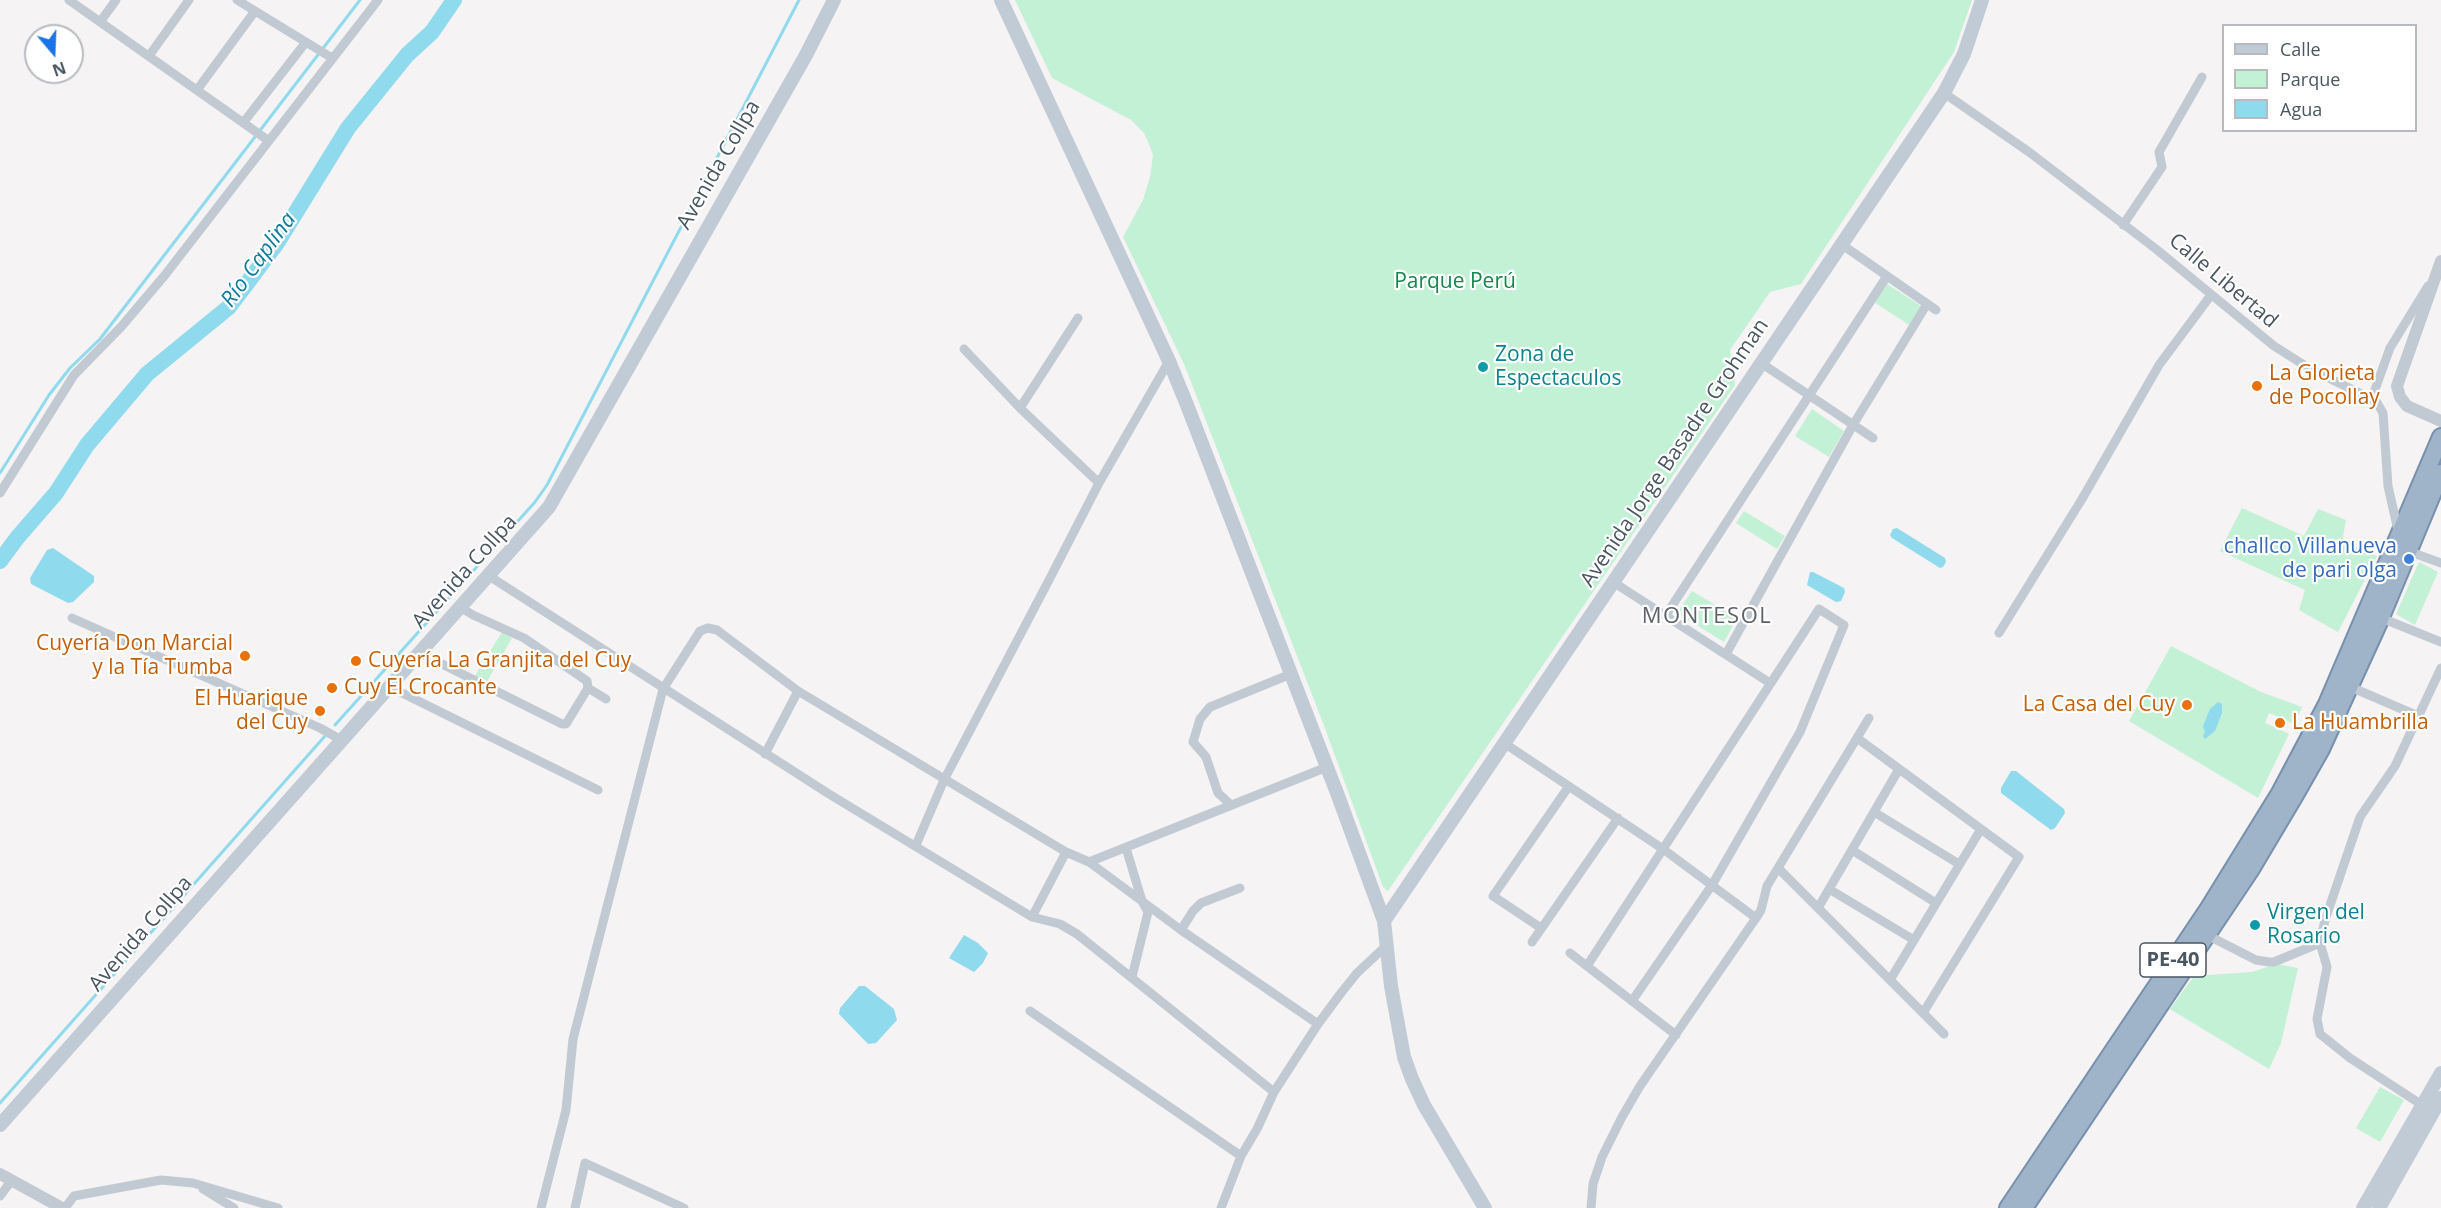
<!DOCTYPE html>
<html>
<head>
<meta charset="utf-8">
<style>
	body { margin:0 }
	#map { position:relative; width:2441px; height:1208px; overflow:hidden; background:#f5f3f3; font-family:"Open Sans",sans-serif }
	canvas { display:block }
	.legend { position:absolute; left:2222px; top:24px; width:195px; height:108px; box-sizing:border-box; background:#fff; border:2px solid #b7bbc0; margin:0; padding:8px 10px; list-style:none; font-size:18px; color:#4a5661 }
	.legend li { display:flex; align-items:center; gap:12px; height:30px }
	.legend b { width:30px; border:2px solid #b7bbc0 }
	.north { position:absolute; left:24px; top:24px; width:60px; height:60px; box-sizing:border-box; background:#fff; border:2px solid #b7bbc0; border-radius:50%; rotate:161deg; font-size:16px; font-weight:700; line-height:24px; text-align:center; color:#4a5661 }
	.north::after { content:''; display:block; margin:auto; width:21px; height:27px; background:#1a73e8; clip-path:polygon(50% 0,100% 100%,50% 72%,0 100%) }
</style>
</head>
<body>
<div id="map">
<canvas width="2441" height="1208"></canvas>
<ul class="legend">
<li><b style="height:8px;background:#c1cbd6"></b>Calle</li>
<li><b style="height:16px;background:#c3f1d5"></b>Parque</li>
<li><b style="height:16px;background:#90daee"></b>Agua</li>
</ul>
<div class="north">N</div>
</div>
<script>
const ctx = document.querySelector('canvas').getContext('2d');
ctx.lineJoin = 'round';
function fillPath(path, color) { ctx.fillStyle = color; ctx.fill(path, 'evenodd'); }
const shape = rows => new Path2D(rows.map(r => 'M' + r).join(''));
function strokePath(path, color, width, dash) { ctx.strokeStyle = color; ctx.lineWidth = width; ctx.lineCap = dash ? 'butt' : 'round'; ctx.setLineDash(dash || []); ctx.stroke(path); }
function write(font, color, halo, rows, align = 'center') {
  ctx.font = font + ' "Open Sans",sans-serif'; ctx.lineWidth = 4.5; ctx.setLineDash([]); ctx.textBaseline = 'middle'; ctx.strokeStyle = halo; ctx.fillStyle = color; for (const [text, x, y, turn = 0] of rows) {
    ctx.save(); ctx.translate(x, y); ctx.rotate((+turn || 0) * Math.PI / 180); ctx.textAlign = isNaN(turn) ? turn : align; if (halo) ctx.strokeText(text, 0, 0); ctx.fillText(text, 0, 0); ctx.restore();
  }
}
const green = shape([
	[1015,0,1972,0,1954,52,1801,284,1770,292,1730,350,1735,385,1388,891,1383,887,1323,723,1184,364,1123,237,1143,200,1150,177,1153,155,1149,144,1144,133,1131,120,1052,78],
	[1887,284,1921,306,1909,325,1874,302],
	[1812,409,1844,431,1829,457,1795,436],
	[2242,508,2304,536,2318,509,2346,520,2342,542,2377,556,2338,632,2299,610,2305,590,2220,551],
	[1744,511,1785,536,1777,549,1736,523],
	[2419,562,2438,572,2415,625,2396,614],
	[1692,591,1737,618,1724,642,1677,613],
	[502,632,512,638,485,685,473,679],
	[2171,646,2261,692,2302,707,2294,724,2269,713,2265,723,2289,734,2258,798,2129,721],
	[2276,964,2298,968,2281,1043,2269,1069,2170,1009,2194,976,2252,972],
	[2380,1087,2404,1100,2380,1142,2356,1128]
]);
const water = shape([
	[1897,528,1945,558,1946,562,1943,567,1940,568,1892,538,1890,535,1893,529],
	[53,548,94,576,94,582,73,602,68,603,31,584,30,578,47,550],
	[1810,572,1813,572,1844,588,1845,592,1841,601,1836,602,1807,585],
	[2218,702,2222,704,2222,713,2215,731,2205,739,2203,736,2205,732,2203,726,2210,709],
	[2011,771,2016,771,2064,809,2065,813,2055,828,2051,830,2001,793,2001,788],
	[964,935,978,943,988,953,983,963,974,972,949,958],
	[859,986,865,986,894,1009,897,1020,876,1043,868,1044,839,1014,840,1008]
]);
const stream = shape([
	[0,473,49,395,70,368,100,339,360,0],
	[335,725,535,502,547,485,799,0],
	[0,1103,325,736]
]);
const river = shape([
	[0,561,17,538,56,493,87,445,147,374,229,307,248,282,277,243,348,128,407,55,432,32,454,0]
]);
const minor = shape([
	[69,0,269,141],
	[237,0,332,58],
	[100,22,116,0],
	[149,56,189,0],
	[197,90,255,11],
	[1944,93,2029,152,2156,249,2274,346,2312,370,2376,401,2383,413,2388,486,2399,535],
	[243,123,306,42],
	[2123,225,2162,167,2159,152,2202,77],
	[1841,244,1936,310],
	[964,349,1020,408,1099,483],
	[1761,363,1873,438],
	[2372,398,2390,348,2428,286],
	[1020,408,1078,318],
	[0,493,74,375,121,327,165,275,378,0],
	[2405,550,2441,563],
	[489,576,829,794,1032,917,1060,924,1077,934,1274,1092],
	[1613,582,1770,683],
	[1666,615,1887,276],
	[2379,617,2441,642],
	[72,618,320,728,343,741],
	[1999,633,2082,499,2159,365,2211,295],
	[420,653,562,724,566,724,588,688,587,681,524,638,473,615,460,607],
	[1726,654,1853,425,1927,304],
	[2346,685,2418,716],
	[390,687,598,790],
	[588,688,606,699],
	[1857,738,2019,857,1923,1013],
	[1504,743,1663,849,1756,918],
	[765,754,798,691],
	[1231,805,1218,793,1206,757,1193,742,1200,719,1210,707,1291,674],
	[1874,812,1959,864],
	[916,845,944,780,1049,580,1099,483,1169,361],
	[1126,848,1142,901,1148,912,1132,977],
	[1852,850,1936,903],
	[1089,862,1327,767],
	[1778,868,1944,1034],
	[1829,889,1914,940],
	[1818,908,1899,769],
	[1032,917,1066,852],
	[1541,928,1493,896,1569,786],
	[1181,930,1193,911,1201,903,1240,888],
	[2207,935,2256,960,2269,962,2274,962,2320,943],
	[1532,942,1618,818],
	[2320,943,2325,920,2360,817,2395,766,2441,668],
	[2320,943,2327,967,2317,1019,2320,1034,2350,1058,2422,1105],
	[1570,953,1676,1035],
	[1587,966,1819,609,1844,625,1800,732,1712,885,1632,1001],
	[1890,980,1981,829],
	[1030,1011,1241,1156],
	[203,1189,234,1208],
	[0,1196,11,1181],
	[65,1208,74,1196,161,1180,193,1183,278,1208],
	[541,1208,566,1110,573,1039,663,689,700,631,708,628,717,630,798,691,1066,852,1089,862,1181,930,1318,1024],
	[575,1208,585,1163,684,1208],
	[1221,1208,1241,1156,1257,1129,1274,1092,1318,1024,1341,993,1357,973,1387,945],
	[1591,1208,1593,1184,1602,1157,1622,1117,1640,1086,1756,918,1761,910,1767,886,1869,718]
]);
const tertiary = shape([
	[2441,261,2397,386,2400,397,2407,406,2441,421],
	[0,1174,62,1208]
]);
const secondary = shape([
	[1001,0,1169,361,1187,405,1337,793,1384,921,1391,986,1404,1057,1412,1079,1424,1105,1485,1208],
	[1384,921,1944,93,1964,54,1982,0],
	[0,1125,549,507,806,55,834,0],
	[2363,1208,2441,1073],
	[2379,1208,2441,1098]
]);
const trunk = shape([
	[2008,1208,2209,908,2280,793,2327,704,2441,437],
	[2024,1208,2251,869,2295,795,2321,749,2379,622,2441,473]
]);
const markers = [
	[1483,367,6,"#0f9aa8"],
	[2257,386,6,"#e8710a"],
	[2409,559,6,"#3f7fe0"],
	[245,656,6,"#e8710a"],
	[356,661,6,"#e8710a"],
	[332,688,6,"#e8710a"],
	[2187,705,6,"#e8710a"],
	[320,711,6,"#e8710a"],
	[2280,723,6,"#e8710a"],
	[2255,925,6,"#0f9aa8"]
];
const shields = [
	[2173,960,66]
];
const shieldNames = [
	["PE-40",2173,960]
];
const streetNames = [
	["Avenida Collpa",719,165,-60],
	["Calle Libertad",2223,281,40],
	["Avenida Jorge Basadre Grohman",1675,453,-56],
	["Avenida Collpa",465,572,-48],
	["Avenida Collpa",141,934,-49]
];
const parkNames = [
	["Parque Perú",1455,282]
];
const cultureNames = [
	["Zona de",1495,355],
	["Espectaculos",1495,379],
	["Virgen del",2267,913],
	["Rosario",2267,937]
];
const foodNames = [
	["La Glorieta",2269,374],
	["de Pocollay",2269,398],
	["Cuyería Don Marcial",233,644,"right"],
	["y la Tía Tumba",233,668,"right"],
	["Cuyería La Granjita del Cuy",368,661],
	["Cuy El Crocante",344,688],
	["El Huarique",308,699,"right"],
	["del Cuy",308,723,"right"],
	["La Casa del Cuy",2175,705,"right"],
	["La Huambrilla",2292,723]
];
const shopNames = [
	["challco Villanueva",2397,547],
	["de pari olga",2397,571]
];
const waterNames = [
	["Río Caplina",259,260,-54]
];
const neighbourhoodNames = [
	["MONTESOL",1707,617]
];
fillPath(green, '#c3f1d5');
fillPath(water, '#90daee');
strokePath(stream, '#90daee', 3);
strokePath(river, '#90daee', 16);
strokePath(trunk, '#7690ad', 20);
strokePath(minor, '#c1cad2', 9);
strokePath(tertiary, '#c1cad2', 12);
strokePath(secondary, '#c1cbd6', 14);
strokePath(trunk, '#9fb4c9', 16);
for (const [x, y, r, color] of markers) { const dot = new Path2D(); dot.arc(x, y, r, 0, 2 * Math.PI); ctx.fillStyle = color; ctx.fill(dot); strokePath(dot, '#fff', 2); }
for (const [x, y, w] of shields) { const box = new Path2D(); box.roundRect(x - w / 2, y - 17, w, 34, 4.5); ctx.fillStyle = '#fff'; ctx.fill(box); strokePath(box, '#4a5661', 1.5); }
write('bold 20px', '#4a5661', null, shieldNames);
write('21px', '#4a5661', '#fff', streetNames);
write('21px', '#17864f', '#fff', parkNames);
write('21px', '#0d838f', '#fff', cultureNames, 'left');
write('21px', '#c56008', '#fff', foodNames, 'left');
write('21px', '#366cbe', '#fff', shopNames, 'right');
write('italic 22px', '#0c7c9b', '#fff', waterNames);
ctx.letterSpacing = '1.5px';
write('22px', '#5f6368', '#fff', neighbourhoodNames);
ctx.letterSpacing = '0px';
</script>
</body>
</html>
